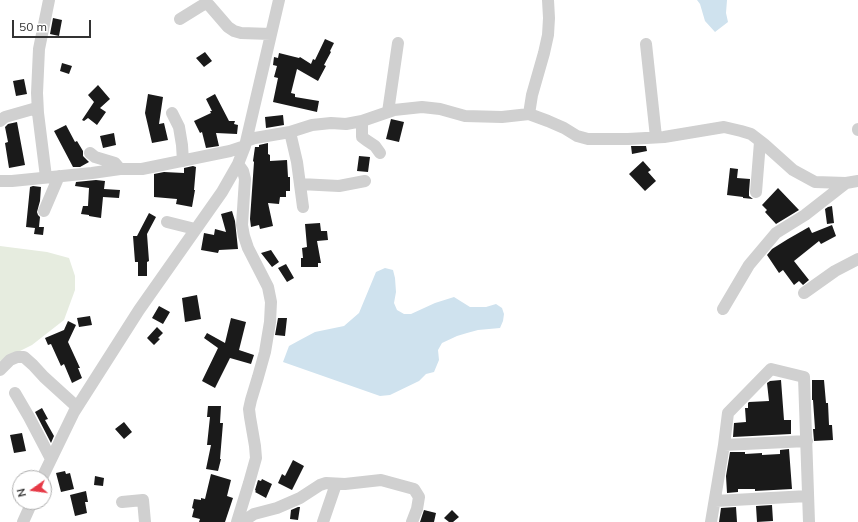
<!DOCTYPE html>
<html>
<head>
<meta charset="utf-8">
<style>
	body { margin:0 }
	#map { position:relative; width:858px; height:522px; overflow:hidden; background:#fff; font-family:Mulish,sans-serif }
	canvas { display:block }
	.north { position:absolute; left:12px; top:470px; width:40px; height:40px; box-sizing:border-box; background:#fff; border:1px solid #adadad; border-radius:50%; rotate:256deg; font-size:11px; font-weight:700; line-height:16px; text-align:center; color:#333 }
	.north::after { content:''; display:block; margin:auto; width:14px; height:18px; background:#e63946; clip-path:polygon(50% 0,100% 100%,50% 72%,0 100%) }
	.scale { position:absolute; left:12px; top:20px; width:79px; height:18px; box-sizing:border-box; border:2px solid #333; border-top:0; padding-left:5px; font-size:12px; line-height:14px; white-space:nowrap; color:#333; -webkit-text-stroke:3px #fff; paint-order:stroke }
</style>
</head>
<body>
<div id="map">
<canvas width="858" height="522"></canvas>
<div class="north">N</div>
<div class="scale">50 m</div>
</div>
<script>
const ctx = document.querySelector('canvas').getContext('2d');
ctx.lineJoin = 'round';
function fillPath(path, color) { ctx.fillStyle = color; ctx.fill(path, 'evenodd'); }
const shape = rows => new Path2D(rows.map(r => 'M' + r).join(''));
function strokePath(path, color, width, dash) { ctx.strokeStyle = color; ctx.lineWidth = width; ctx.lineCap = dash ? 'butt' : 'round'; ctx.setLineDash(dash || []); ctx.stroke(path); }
const green = shape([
	[0,246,47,252,69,258,75,276,75,290,64,320,32,345,0,361]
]);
const water = shape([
	[697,0,727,0,726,13,728,22,715,32,705,21,700,4],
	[385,268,393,270,395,278,396,292,394,303,397,310,404,314,411,314,435,303,454,297,470,307,486,307,496,304,502,308,504,314,503,321,500,328,478,330,467,333,457,336,442,343,438,350,439,360,434,372,426,374,419,381,390,395,380,396,283,362,289,346,300,340,315,332,344,326,359,313,376,272]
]);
const building = shape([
	[53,18,62,20,59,36,50,34],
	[325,39,334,43,330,51,331,52,324,65,326,66,318,81,297,69,291,93,295,94,295,97,319,101,317,112,273,102,278,78,274,77,277,66,273,65,274,57,278,58,279,53,299,58,300,57,311,64,313,59,315,60],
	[205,52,212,61,204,67,196,58],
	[62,63,72,66,69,74,60,71],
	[24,79,27,94,16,96,13,81],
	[98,85,110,99,100,108,106,112,97,125,88,118,84,121,82,120,94,102,88,95],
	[148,94,163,97,159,124,164,123,168,140,152,143,145,113],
	[215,94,229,121,235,121,234,124,238,125,237,134,216,133,219,146,206,148,202,132,200,133,194,121,211,113,210,111,212,111,206,99],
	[283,115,284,125,266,128,265,117],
	[391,119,404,122,399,142,386,139],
	[17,122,25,165,9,168,5,143,8,142,5,127,8,124],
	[66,125,75,142,77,141,83,151,83,156,89,162,80,167,73,167,54,131],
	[114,133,116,145,103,148,100,136],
	[268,143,268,154,270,155,270,161,287,160,288,177,290,177,290,191,286,191,286,197,280,197,279,204,268,203,273,226,260,229,259,225,251,227,250,219,254,162,253,161,255,147,259,147,259,145],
	[631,146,646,146,647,151,632,154],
	[359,156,370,157,368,172,357,171],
	[643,161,651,170,648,172,656,181,645,191,629,174],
	[193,166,196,167,194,190,195,190,192,207,176,204,177,199,154,197,154,174,164,172,184,173,184,168],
	[730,168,738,169,737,178,750,179,749,192,749,196,753,199,743,198,743,197,727,195],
	[96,180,105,181,104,189,120,190,119,198,103,197,101,218,89,216,89,215,81,214,83,206,88,206,89,188,75,186,76,182],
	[33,186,41,187,40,201,37,212,38,215,40,217,39,227,44,227,43,235,34,234,35,228,26,227,30,187],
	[778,188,799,210,776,224,765,212,767,210,762,205],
	[832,206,834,223,827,224,825,209,828,207],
	[232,211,235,221,238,249,219,250,218,253,201,250,204,233,214,235,215,229,226,232,221,214],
	[149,213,156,217,147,234,149,261,147,262,147,276,138,276,138,262,135,262,133,236,137,236],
	[320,223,321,231,327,231,328,240,317,241,321,263,318,263,318,267,301,267,301,258,303,258,302,248,307,247,305,224],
	[832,225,836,236,821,244,819,241,794,261,809,280,803,285,799,281,794,285,783,270,779,273,767,255,772,249,788,239,809,227,812,233],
	[271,250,279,262,272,267,261,253],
	[286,264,294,278,287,282,278,268],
	[197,295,201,319,185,322,182,298],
	[159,306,170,312,163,324,152,318],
	[90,316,92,325,79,327,77,318],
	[231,318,246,322,239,350,254,355,251,364,230,358,215,388,202,381,218,348,204,338,207,333,225,343],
	[278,318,287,318,285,336,275,335],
	[68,321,76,325,68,342,80,368,78,368,82,378,72,383,64,364,61,366,51,344,48,345,45,338,64,330],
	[157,327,163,333,158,338,160,339,154,345,147,338],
	[781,380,784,420,791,420,791,434,733,437,734,423,746,422,745,408,748,408,748,403,749,402,769,401,767,383,770,381],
	[812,380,824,380,826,403,828,403,829,425,832,425,833,440,814,441,813,429,815,429,813,400,812,400],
	[208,406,221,406,220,423,223,423,220,459,221,459,218,471,206,469,211,445,207,445,210,417,207,417],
	[42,408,48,419,45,420,54,436,51,443,35,412],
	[124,422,132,432,124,439,115,429],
	[22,433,26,451,14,453,10,435],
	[789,449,792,489,755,491,755,489,738,489,738,492,727,493,726,476,730,452,745,452,745,454,762,453,762,455,780,454,780,450],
	[293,460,304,466,292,490,278,483,282,474,285,476],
	[65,471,66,474,70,473,74,489,61,492,56,473],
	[211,474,231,480,227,496,233,498,225,522,199,522,200,519,192,517,194,509,192,508,194,499,201,500,201,498,205,499],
	[95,476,104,478,103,486,94,485],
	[262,479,272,484,266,498,255,492,256,491,255,490,258,480,261,481],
	[86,491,88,502,85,502,87,513,75,516,70,495],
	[772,505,773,521,757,522,756,506],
	[298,507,300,507,298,520,290,519,291,510],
	[736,507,737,522,719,522,721,508],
	[424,510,436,513,434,522,420,522],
	[452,510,459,517,453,522,449,522,444,518]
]);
const minor = shape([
	[180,19,201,6,205,4,209,5,228,27,234,31,241,33,271,34],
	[646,44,656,137],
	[388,112,398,43],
	[38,113,37,93,39,49,49,0],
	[172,113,179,127,182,145,183,161],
	[529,114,532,95,544,53,548,35,549,18,548,0],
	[0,121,5,117,33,109,38,113,46,177],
	[362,121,362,137,366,140,375,146,380,153],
	[858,129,858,130],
	[290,132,297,162,303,207],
	[247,141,255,138,290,132,312,125,331,123,346,124,362,121,394,110,422,107,440,109,465,116,502,117,529,114,548,121,564,128,577,136,588,139,628,139,664,137,724,127,741,131,751,134,764,144,793,170,815,182,846,183,858,181],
	[90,153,95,157,115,163,120,169],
	[0,181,12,181,92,173,120,169,142,169,230,151,245,146],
	[300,184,339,186,365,181],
	[756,192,760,142],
	[44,211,59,176],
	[167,222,195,229],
	[804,293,835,271,858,259],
	[723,309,749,265,776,233,805,215,846,183],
	[0,370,10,360,17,357,24,357,33,365,44,377,77,407],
	[15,393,29,417,51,459],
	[724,445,807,441],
	[42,478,74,412,139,310,222,192,238,164,245,146,279,0],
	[715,501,808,496],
	[122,502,143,500,145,522],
	[23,522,32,502],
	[237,522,249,483,256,458,255,446,250,417,249,409,251,400,258,377,265,352,270,322,271,302,268,287,248,248,244,236,242,225,245,179,243,171,238,164],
	[239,522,242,522,254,514,277,508,300,498,320,485,326,483,345,484,381,480,414,489,419,497,417,509,412,522],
	[323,522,336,484],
	[711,522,724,445,728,413,771,369,804,377,809,522]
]);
fillPath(green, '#e6ecdf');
fillPath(water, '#cfe2ee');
fillPath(building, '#1a1a1a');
strokePath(minor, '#d0d0d0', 12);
</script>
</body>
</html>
